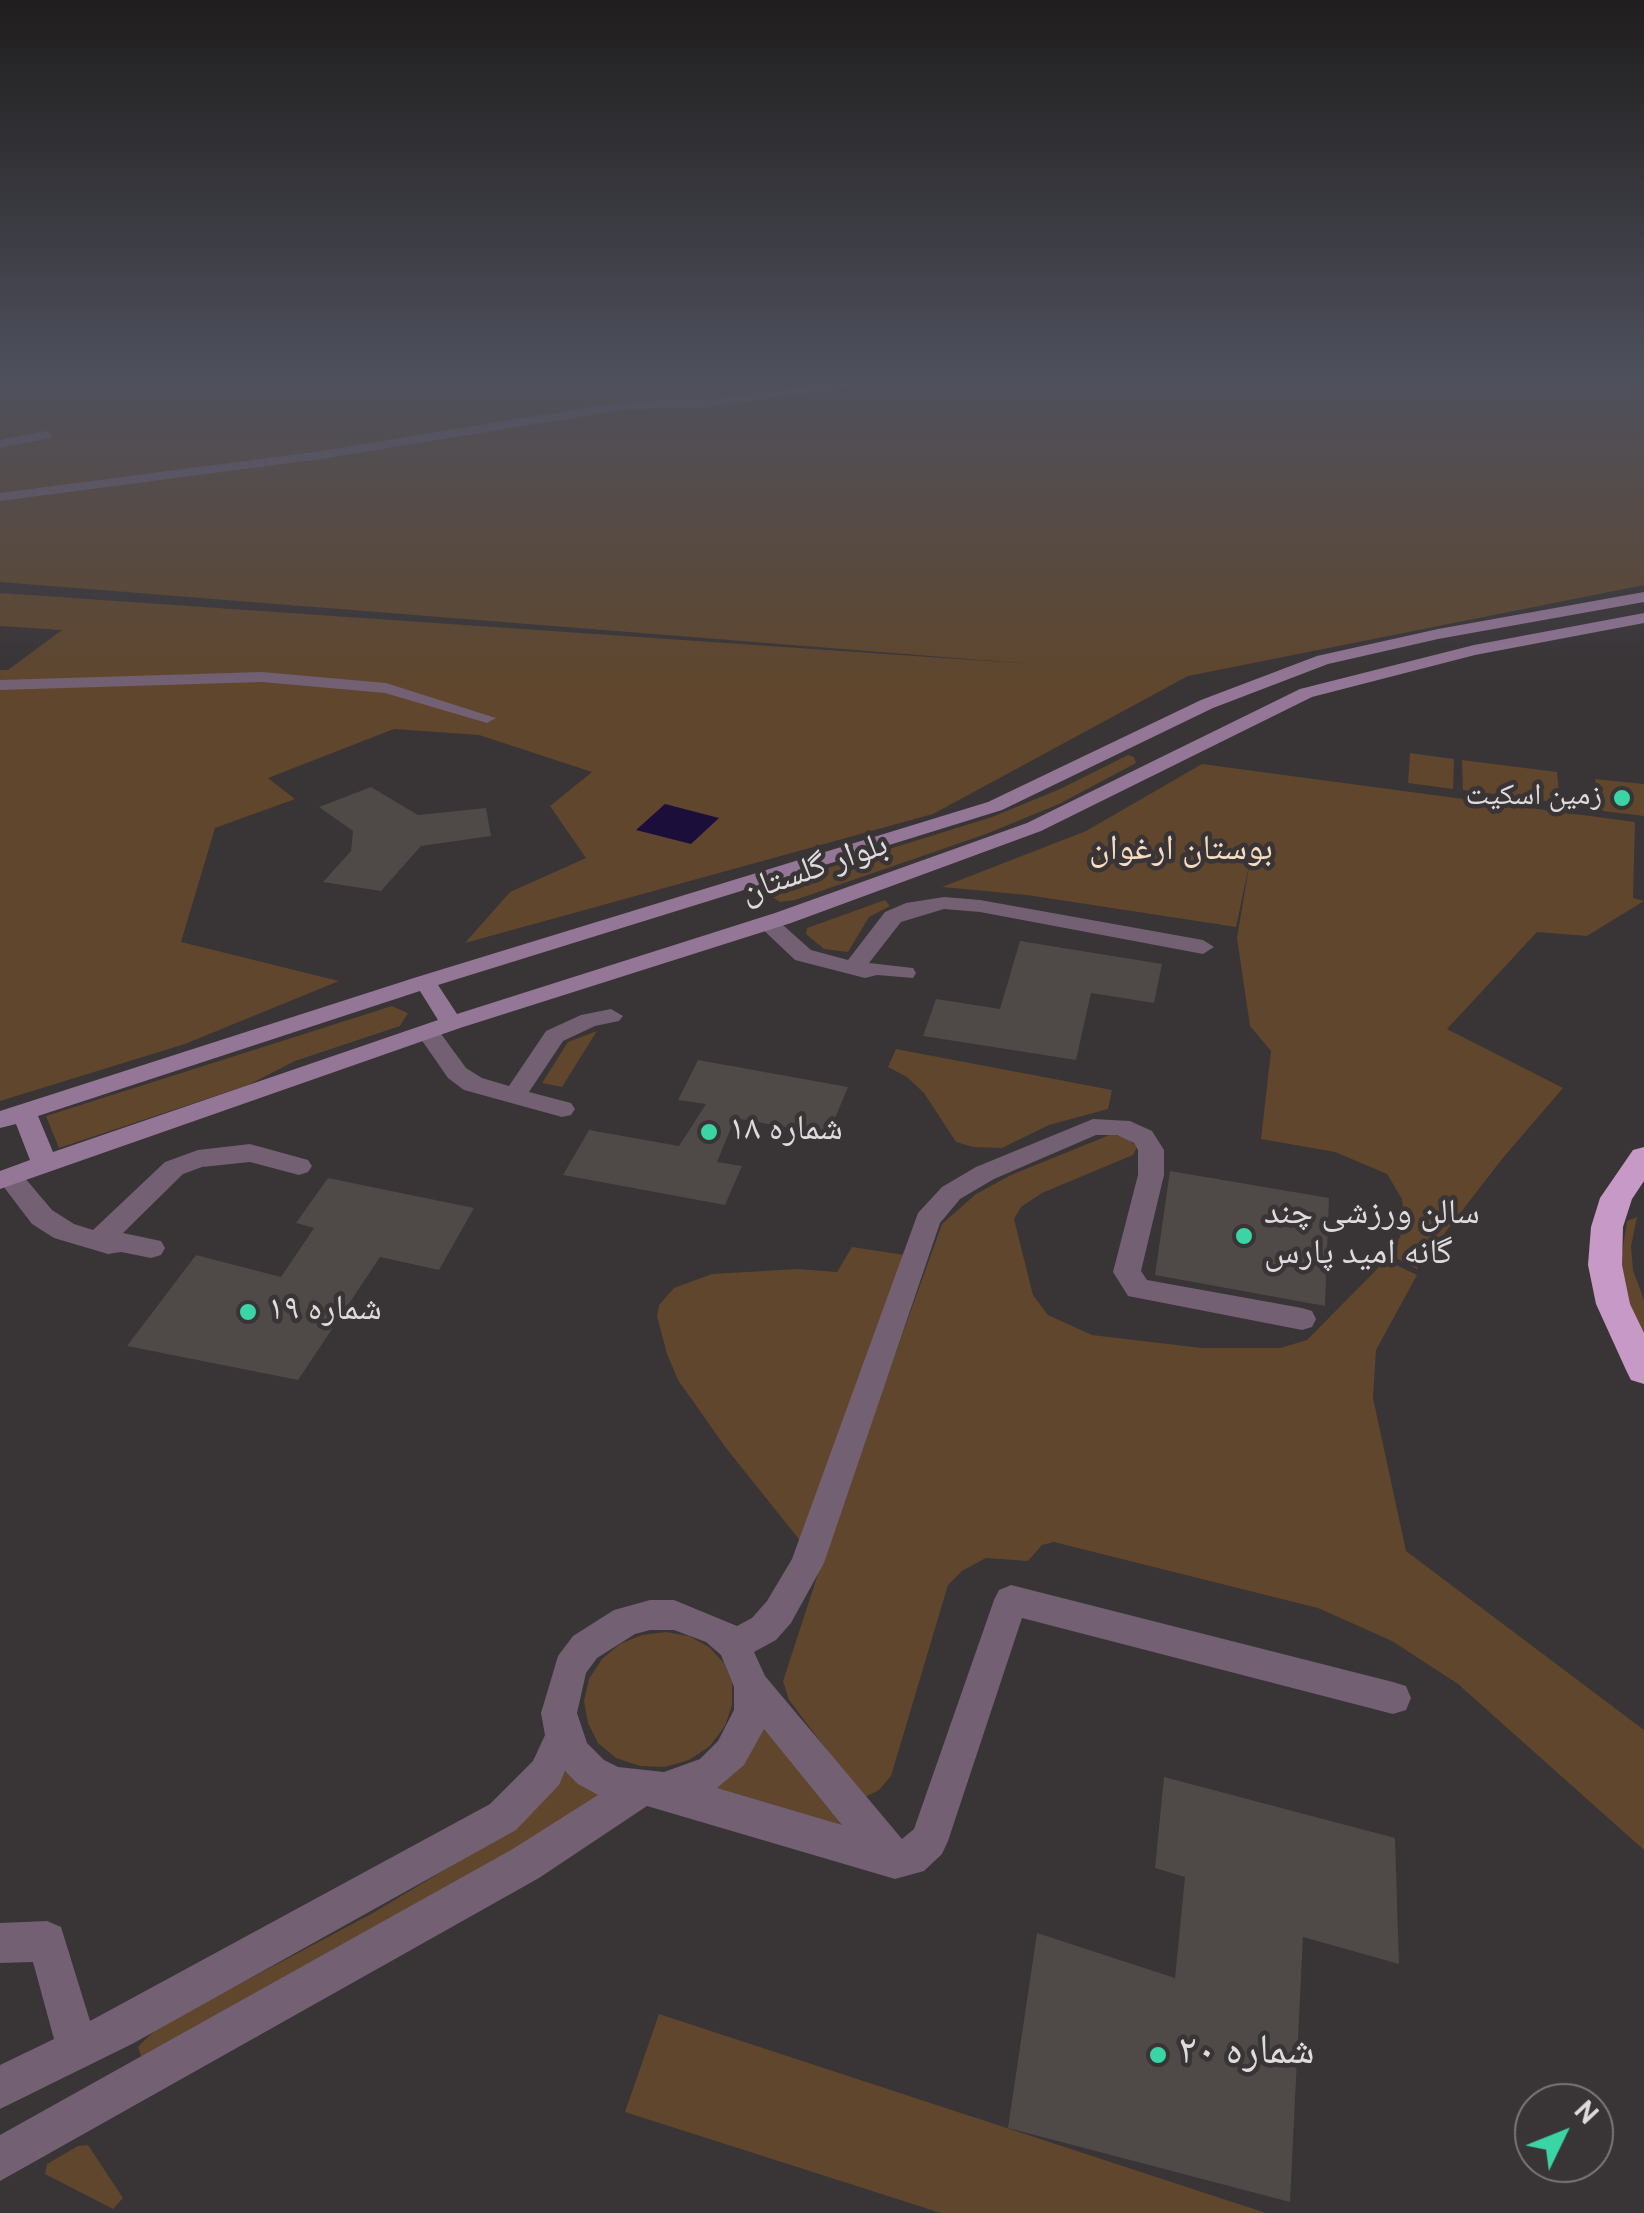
<!DOCTYPE html>
<html>
<head>
<meta charset="utf-8">
<style>
	body { margin:0 }
	#map { position:relative; width:1644px; height:2213px; overflow:hidden; background:#393435; font-family:Overpass,sans-serif }
	canvas { display:block }
	.north { position:absolute; left:1514px; top:2083px; width:100px; height:100px; box-sizing:border-box; background:#393435; border:2px solid #7b7778; border-radius:50%; rotate:47deg; font-size:28px; font-weight:700; line-height:40px; text-align:center; color:#dfdbdc }
	.north::after { content:''; display:block; margin:auto; width:35px; height:45px; background:#3bd4a4; clip-path:polygon(50% 0,100% 100%,50% 72%,0 100%) }
</style>
</head>
<body>
<div id="map">
<canvas width="1644" height="2213"></canvas>
<div class="north">N</div>
</div>
<script>
const ctx = document.querySelector('canvas').getContext('2d');
ctx.lineJoin = 'round';
function fillPath(path, color) { ctx.fillStyle = color; ctx.fill(path, 'evenodd'); }
const shape = rows => new Path2D(rows.map(r => 'M' + r).join(''));
function strokePath(path, color, width, dash) { ctx.strokeStyle = color; ctx.lineWidth = width; ctx.lineCap = dash ? 'butt' : 'round'; ctx.setLineDash(dash || []); ctx.stroke(path); }
function write(font, color, halo, rows, align = 'center') {
  ctx.font = font + ' Overpass,"Noto Naskh Arabic",sans-serif'; ctx.lineWidth = 9; ctx.setLineDash([]); ctx.textBaseline = 'middle'; ctx.strokeStyle = halo; ctx.fillStyle = color; for (const [text, x, y, turn = 0] of rows) {
    ctx.save(); ctx.translate(x, y); ctx.rotate((+turn || 0) * Math.PI / 180); ctx.textAlign = isNaN(turn) ? turn : align; if (halo) ctx.strokeText(text, 0, 0); ctx.fillText(text, 0, 0); ctx.restore();
  }
}
const green = shape([
	[0,378,1644,378,1644,585,1188,676,933,814,465,943,510,892,586,858,550,806,592,772,479,735,394,729,268,778,295,799,215,828,181,942,339,981,185,1044,0,1101,0,670,8,670,62,630,0,626,0,593,1031,664,0,582],
	[1410,753,1454,759,1453,789,1408,783],
	[1128,755,1134,757,1136,763,1059,804,986,834,795,900,780,902,768,894,773,885,992,817,1060,789],
	[1462,760,1557,772,1560,803,1463,790],
	[1202,764,1635,822,1633,898,1644,901,1587,936,1537,932,1447,1029,1563,1088,1502,1159,1417,1269,1392,1256,1405,1224,1402,1199,1387,1174,1335,1152,1261,1139,1271,1051,1250,1026,1237,938,1250,861,1236,927,1027,895,942,887,1086,831],
	[1595,779,1644,784,1644,816,1602,811],
	[885,900,890,906,869,917,848,952,824,949,806,934,807,928],
	[392,1006,408,1013,400,1026,295,1061,248,1085,59,1148,46,1116],
	[597,1031,562,1087,542,1083,568,1042],
	[896,1049,1112,1090,1108,1109,1049,1125,1002,1148,973,1147,956,1142,924,1093,907,1077,888,1067],
	[1112,1134,1127,1138,1137,1147,1133,1155,1042,1193,1021,1207,1014,1219,1033,1295,1048,1315,1092,1335,1202,1348,1280,1348,1307,1340,1386,1260,1417,1275,1376,1350,1373,1398,1406,1551,1644,1730,1644,1850,1458,1684,1392,1641,1318,1608,1054,1542,1042,1545,1028,1561,986,1558,962,1571,948,1585,891,1776,879,1790,863,1798,789,1700,783,1681,835,1522,942,1224,976,1194,1011,1175],
	[1637,1217,1631,1246,1633,1270,1644,1300,1644,1338,1618,1280,1627,1221],
	[852,1247,905,1255,806,1548,726,1448,678,1380,667,1354,657,1316,659,1305,674,1288,712,1274,798,1269,837,1272],
	[666,1632,689,1636,709,1647,724,1663,732,1683,732,1705,725,1726,710,1746,689,1760,665,1767,640,1766,616,1758,598,1743,588,1723,584,1701,589,1679,602,1659,620,1644,642,1635],
	[765,1708,860,1843,697,1801],
	[569,1768,611,1799,158,2055,141,2056,138,2047,157,2028,373,1913,516,1827],
	[659,2014,1266,2213,941,2213,625,2112],
	[88,2145,123,2198,113,2209,45,2174,47,2164,78,2146]
]);
const water = shape([
	[665,804,719,818,691,844,636,830]
]);
const building = shape([
	[371,787,418,815,486,808,491,836,421,846,381,891,323,882,351,851,353,831,319,807],
	[1020,941,1162,964,1154,1003,1091,993,1076,1060,923,1036,936,999,1000,1009],
	[698,1060,848,1087,828,1135,735,1118,717,1162,742,1166,725,1205,563,1175,589,1130,679,1146,706,1104,678,1100],
	[1170,1171,1329,1198,1325,1306,1155,1275],
	[328,1178,474,1208,439,1270,380,1257,298,1380,127,1346,196,1255,281,1277,314,1228,296,1223],
	[1164,1777,1395,1838,1399,1964,1303,1937,1290,2202,1008,2128,1037,1933,1175,1978,1185,1877,1155,1868]
]);
const street = shape([
	[877,378,915,378,702,408,627,409,321,459,0,501,0,493,321,451,627,401,702,400,877,378],
	[1511,378,1644,378,1644,384,1517,382,1511,378],
	[46,431,52,435,51,438,0,448,0,440,46,431],
	[262,672,386,683,496,718,487,723,385,693,262,682,0,690,0,680,262,672],
	[944,897,980,900,1203,940,1214,947,1203,954,980,912,944,909,901,922,869,963,913,968,916,973,913,978,877,975,865,978,795,960,756,923,767,916,775,918,811,950,848,960,885,912,906,903,944,897],
	[611,1009,623,1016,619,1021,595,1026,563,1041,529,1092,571,1103,575,1109,571,1115,562,1117,464,1090,448,1078,416,1032,428,1025,436,1027,466,1068,482,1078,509,1086,546,1031,581,1015,611,1009],
	[1093,1119,1130,1121,1152,1131,1164,1150,1164,1175,1141,1271,1147,1280,1302,1308,1312,1311,1316,1319,1312,1327,1302,1330,1128,1296,1113,1272,1138,1175,1138,1150,1134,1143,1117,1135,1096,1135,994,1179,960,1199,940,1223,824,1563,791,1623,776,1640,754,1652,765,1676,902,1839,914,1829,994,1600,999,1590,1011,1585,1393,1682,1406,1686,1411,1698,1406,1710,1393,1714,1022,1618,948,1841,942,1854,924,1871,895,1879,647,1806,539,1878,0,2181,0,2135,511,1850,598,1795,578,1784,565,1771,559,1785,516,1830,132,2044,0,2109,0,2065,54,2039,33,1962,0,1963,0,1923,47,1921,61,1927,90,2021,490,1804,533,1761,545,1735,541,1713,558,1656,573,1636,614,1610,650,1600,674,1600,737,1626,752,1618,767,1601,792,1559,918,1213,942,1187,976,1167,1093,1119],
	[650,1630,674,1630,706,1642,721,1655,734,1687,734,1710,718,1741,700,1759,664,1772,618,1767,604,1760,587,1743,577,1713,586,1673,597,1658,635,1634,650,1630],
	[764,1729,842,1825,717,1788,744,1765,764,1729],
	[250,1144,308,1160,312,1166,308,1172,299,1175,250,1162,202,1167,183,1174,123,1233,161,1241,165,1248,161,1255,151,1258,121,1252,108,1254,54,1238,32,1224,0,1182,1,1171,19,1171,52,1210,74,1224,93,1230,165,1162,198,1150,250,1144]
]);
const secondary = shape([
	[1644,592,1644,602,1438,639,1328,664,1213,708,1002,810,438,985,457,1014,775,913,1027,823,1300,689,1474,645,1644,613,1644,623,1475,655,1312,697,1041,831,791,923,460,1028,0,1189,0,1171,30,1160,16,1124,0,1128,0,1111,417,977,988,802,1201,700,1317,656,1438,629,1644,592],
	[420,991,438,1020,53,1152,38,1116,420,991]
]);
const highway = shape([
	[1644,1147,1644,1181,1632,1199,1623,1227,1622,1265,1630,1304,1644,1333,1644,1384,1631,1380,1626,1370,1596,1304,1588,1265,1591,1227,1600,1198,1633,1150,1644,1147]
]);
const markers = [
	[1622,798,10,"#3bd4a4"],
	[709,1132,10,"#3bd4a4"],
	[1244,1236,10,"#3bd4a4"],
	[248,1312,10,"#3bd4a4"],
	[1158,2055,10,"#3bd4a4"]
];
const farPoinames = [
	["زمین اسکیت",1602,798]
];
const parkNames = [
	["بوستان ارغوان",1181,852]
];
const streetNames = [
	["بلوار گلستان",815,871,-19]
];
const poiNames = [
	["شماره ۱۸",729,1132],
	["سالن ورزشی چند",1264,1216],
	["گانه امید پارس",1264,1256],
	["شماره ۱۹",268,1312]
];
const nearPoinames = [
	["شماره ۲۰",1178,2055]
];
fillPath(green, '#5f462d');
fillPath(water, '#1b0e3b');
fillPath(building, '#4f4948');
fillPath(street, '#736073');
fillPath(secondary, '#947796');
fillPath(highway, '#c699c7');
const sky = ctx.createLinearGradient(0, 0, 0, 688);
sky.addColorStop(0, '#1f1d1d');
sky.addColorStop(0.55, '#4e505c');
sky.addColorStop(1, '#4e505c00');
ctx.fillStyle = sky;
ctx.fillRect(0, 0, 1644, 688);
for (const [x, y, r, color] of markers) { const dot = new Path2D(); dot.arc(x, y, r, 0, 2 * Math.PI); ctx.fillStyle = color; ctx.fill(dot); strokePath(dot, '#393435', 4); }
write('30px', '#dfdbdc', '#393435', farPoinames, 'right');
write('35px', '#f6dcc2', '#393435', parkNames);
write('35px', '#dfdbdc', '#393435', streetNames);
write('35px', '#dfdbdc', '#393435', poiNames, 'left');
write('42px', '#dfdbdc', '#393435', nearPoinames, 'left');
</script>
</body>
</html>
